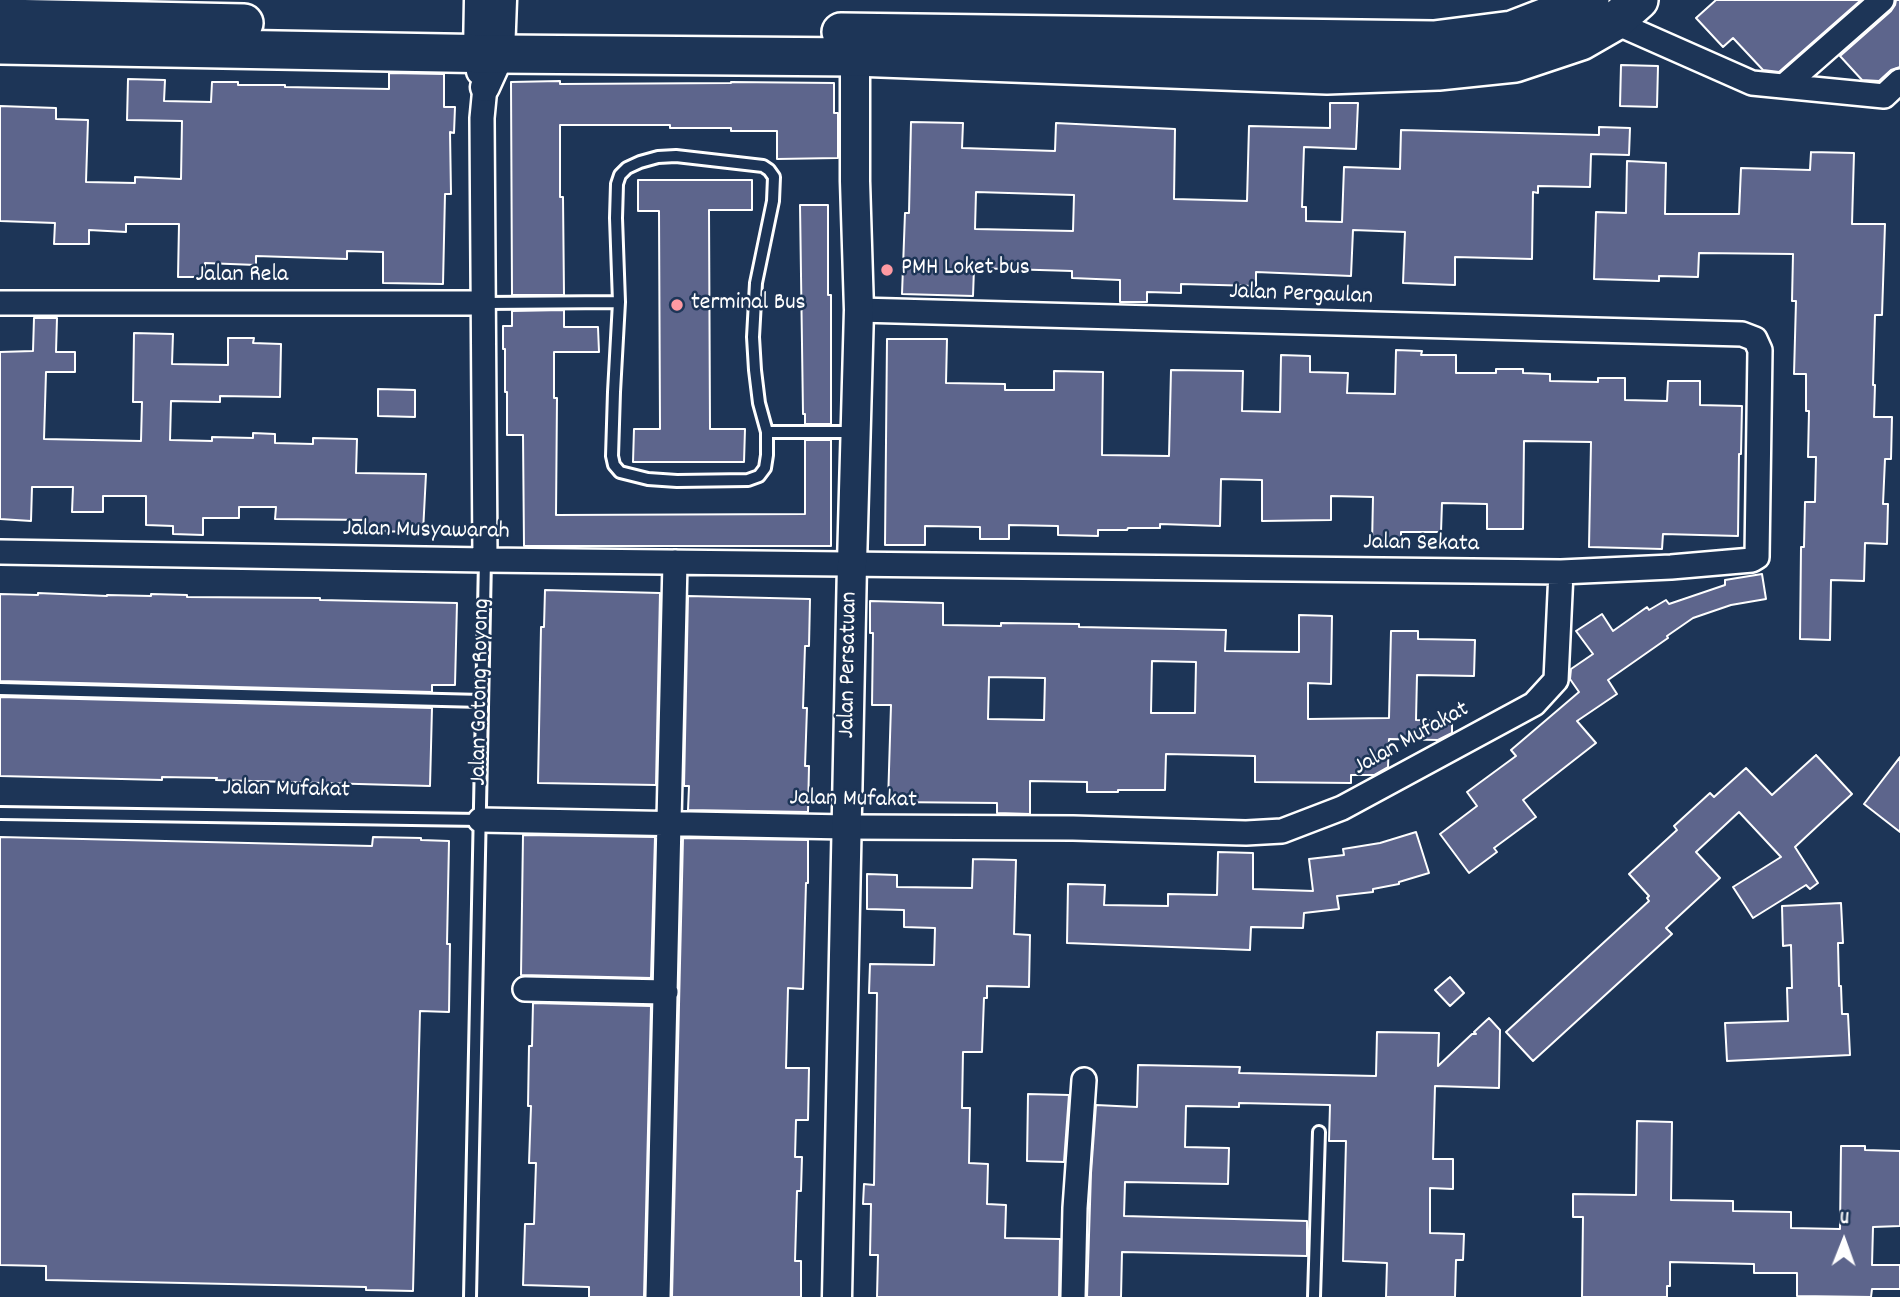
<!DOCTYPE html>
<html>
<head>
<meta charset="utf-8">
<style>
	body { margin:0 }
	#map { position:relative; width:1900px; height:1297px; overflow:hidden; background:#1d3557; font-family:Dekko,sans-serif }
	canvas { display:block }
	.north { position:absolute; left:1809px; top:1206px; width:70px; height:70px; -webkit-text-stroke:5px #1d3557; paint-order:stroke; rotate:1deg; font-size:19px; font-weight:700; line-height:28px; text-align:center; color:#fff }
	.north::after { content:''; display:block; margin:auto; width:24px; height:32px; background:#fff; clip-path:polygon(50% 0,100% 100%,50% 72%,0 100%) }
</style>
</head>
<body>
<div id="map">
<canvas width="1900" height="1297"></canvas>
<div class="north">U</div>
</div>
<script>
const ctx = document.querySelector('canvas').getContext('2d');
ctx.lineJoin = 'round';
function fillPath(path, color) { ctx.fillStyle = color; ctx.fill(path, 'evenodd'); }
const shape = rows => new Path2D(rows.map(r => 'M' + r).join(''));
function strokePath(path, color, width, dash) { ctx.strokeStyle = color; ctx.lineWidth = width; ctx.lineCap = dash ? 'butt' : 'round'; ctx.setLineDash(dash || []); ctx.stroke(path); }
function write(font, color, halo, rows, align = 'center') {
  ctx.font = font + ' Dekko,sans-serif'; ctx.lineWidth = 5; ctx.setLineDash([]); ctx.textBaseline = 'middle'; ctx.strokeStyle = halo; ctx.fillStyle = color; for (const [text, x, y, turn = 0] of rows) {
    ctx.save(); ctx.translate(x, y); ctx.rotate((+turn || 0) * Math.PI / 180); ctx.textAlign = isNaN(turn) ? turn : align; if (halo) ctx.strokeText(text, 0, 0); ctx.fillText(text, 0, 0); ctx.restore();
  }
}
const building = shape([
	[1716,0,1861,0,1779,72,1763,70,1733,38,1723,47,1696,18,1716,0],
	[1896,0,1900,0,1900,67,1891,70,1879,81,1862,80,1840,56,1891,11,1895,5,1896,0],
	[1621,65,1658,66,1657,107,1620,106,1621,65],
	[389,73,444,74,444,107,455,107,454,133,450,132,451,194,445,194,443,284,383,283,383,252,347,251,347,259,256,256,256,265,205,263,205,277,178,277,179,224,126,224,126,232,89,230,89,244,54,244,55,223,0,221,0,106,56,108,56,119,88,120,86,182,135,183,135,177,181,179,182,121,127,120,128,79,165,80,164,101,211,102,212,82,238,82,238,85,285,85,285,87,389,89,389,73],
	[560,81,560,84,731,83,731,82,834,83,834,113,838,113,838,158,777,159,777,131,731,131,731,128,670,128,670,125,560,125,560,197,563,197,564,295,512,295,511,82,560,81],
	[1330,103,1358,103,1356,149,1304,147,1302,207,1306,207,1306,221,1342,222,1344,167,1400,169,1401,130,1599,135,1599,127,1630,128,1629,155,1591,154,1590,187,1538,186,1538,193,1533,192,1532,259,1455,257,1455,285,1403,283,1405,232,1353,230,1351,276,1256,272,1256,286,1181,284,1181,293,1147,292,1147,302,1120,302,1120,280,1072,278,1072,271,974,268,973,296,902,294,905,213,909,213,911,122,963,123,962,148,1055,151,1056,123,1175,129,1174,199,1247,201,1249,126,1330,128,1330,103],
	[976,192,1074,195,1073,231,975,229,976,192],
	[1811,152,1854,153,1852,224,1885,224,1882,315,1875,315,1873,385,1875,385,1874,417,1892,417,1891,459,1885,459,1883,504,1888,504,1887,544,1865,543,1864,581,1831,580,1830,640,1800,639,1801,547,1804,547,1805,502,1815,502,1816,457,1808,457,1809,411,1806,411,1806,374,1794,374,1796,301,1792,301,1793,254,1699,253,1698,277,1659,276,1659,281,1594,279,1596,212,1626,213,1627,161,1666,163,1665,214,1739,214,1741,168,1810,170,1811,152],
	[638,180,752,180,752,210,709,210,710,429,745,429,744,462,633,462,634,429,660,429,659,211,638,211,638,180],
	[800,205,828,205,828,295,831,295,831,424,805,424,805,414,803,414,800,205],
	[564,310,564,327,598,327,599,352,554,352,554,398,557,398,556,515,805,514,805,440,831,440,831,546,524,546,523,435,507,435,507,392,505,392,505,349,503,349,503,326,512,326,512,311,564,310],
	[34,318,57,318,56,352,75,352,75,372,46,372,44,439,141,441,142,402,133,402,134,333,173,334,172,364,228,365,228,338,254,338,253,343,281,344,280,397,220,396,220,402,171,401,170,440,212,441,212,437,253,438,253,433,275,434,275,443,313,444,313,438,357,439,356,473,426,474,423,532,367,531,367,520,275,519,276,507,239,507,239,518,203,518,203,535,173,534,173,526,146,525,146,496,103,496,103,512,72,512,73,487,32,487,31,521,0,519,0,352,33,351,34,318],
	[887,339,947,339,946,383,1005,384,1005,390,1054,390,1054,371,1103,372,1102,455,1169,456,1171,370,1243,371,1242,411,1280,412,1281,355,1310,356,1310,372,1348,373,1347,393,1395,394,1396,350,1422,351,1421,355,1456,355,1456,373,1496,373,1496,369,1523,369,1523,373,1550,374,1550,381,1598,382,1598,378,1625,378,1625,400,1667,401,1668,381,1700,381,1700,405,1742,406,1741,454,1739,454,1738,536,1663,534,1662,549,1589,547,1591,442,1524,441,1523,529,1487,529,1487,504,1442,503,1441,532,1401,532,1401,546,1372,545,1373,497,1331,496,1331,520,1262,521,1262,480,1221,479,1220,526,1160,524,1160,528,1128,528,1127,530,1098,530,1098,536,1058,535,1058,526,1009,525,1009,539,980,539,980,527,925,526,925,545,885,545,887,339],
	[378,389,415,390,415,417,378,416,378,389],
	[1762,574,1766,599,1731,605,1693,618,1667,636,1668,638,1608,680,1617,694,1577,721,1596,743,1523,800,1536,817,1494,848,1497,852,1469,873,1440,834,1477,806,1467,792,1516,756,1511,750,1579,692,1570,679,1571,669,1593,654,1576,631,1602,614,1613,631,1647,607,1649,610,1666,600,1669,604,1725,585,1725,580,1762,574],
	[545,590,660,593,656,785,538,783,541,627,544,627,545,590],
	[38,593,107,596,107,595,151,596,151,594,187,595,187,597,320,598,320,600,457,603,455,685,432,685,432,692,0,681,0,594,38,595,38,593],
	[688,596,810,599,809,646,805,646,803,708,807,708,805,766,809,766,808,812,688,810,689,786,684,786,688,596],
	[870,601,943,603,943,625,1001,626,1001,623,1079,624,1079,627,1226,630,1225,651,1299,652,1299,615,1332,616,1331,684,1308,683,1308,719,1389,718,1391,631,1418,631,1418,639,1475,640,1474,676,1417,675,1416,720,1452,721,1452,733,1438,740,1389,739,1388,767,1374,775,1351,775,1351,783,1255,782,1255,756,1166,754,1165,790,1118,790,1118,792,1087,792,1087,782,1030,781,1030,814,997,813,997,803,888,802,891,705,872,705,873,633,870,633,870,601],
	[1152,661,1196,662,1195,713,1151,713,1152,661],
	[989,677,1045,678,1044,720,988,719,989,677],
	[0,697,432,708,430,786,216,780,217,778,162,777,162,780,0,776,0,697],
	[1816,755,1852,794,1795,847,1818,883,1810,889,1806,885,1753,918,1733,887,1781,857,1739,812,1696,852,1720,878,1666,928,1672,934,1533,1061,1506,1032,1649,901,1647,898,1649,896,1629,874,1677,830,1674,826,1710,793,1714,797,1746,768,1772,795,1816,755],
	[1900,757,1900,832,1864,804,1900,757],
	[1416,832,1429,873,1399,882,1399,884,1373,889,1373,892,1337,896,1339,909,1304,913,1303,928,1251,927,1250,950,1067,943,1068,884,1105,885,1104,905,1168,906,1168,894,1217,895,1218,852,1253,853,1253,889,1313,891,1309,859,1344,855,1343,849,1380,843,1416,832],
	[523,835,655,837,651,978,521,975,523,835],
	[0,837,372,846,373,837,421,838,421,840,449,841,447,944,450,944,449,1012,420,1011,413,1291,366,1290,366,1287,46,1280,46,1266,0,1265,0,837],
	[683,838,808,840,808,883,806,883,803,989,788,988,786,1068,809,1068,808,1120,796,1120,795,1157,802,1157,801,1191,797,1191,795,1261,801,1261,801,1297,672,1297,683,838],
	[973,859,1016,860,1014,934,1030,935,1029,987,987,986,987,998,984,998,982,1052,963,1052,962,1108,970,1108,969,1163,988,1164,987,1204,1006,1205,1005,1238,1060,1239,1059,1297,877,1297,878,1255,870,1255,871,1204,863,1204,864,1184,874,1185,877,993,869,993,870,964,934,965,935,928,904,927,904,910,867,909,867,874,897,875,897,887,972,888,973,859],
	[1841,903,1843,943,1838,943,1839,986,1841,986,1842,1014,1848,1014,1850,1055,1727,1061,1725,1023,1788,1021,1787,988,1792,988,1791,945,1783,946,1782,906,1841,903],
	[1450,977,1464,993,1450,1006,1435,990,1450,977],
	[533,1003,651,1006,644,1297,589,1297,589,1287,523,1285,525,1224,534,1224,536,1163,529,1163,531,1106,528,1106,529,1046,532,1046,533,1003],
	[1489,1018,1500,1030,1499,1088,1435,1086,1433,1159,1453,1159,1453,1189,1430,1188,1430,1233,1464,1234,1463,1260,1456,1260,1455,1297,1386,1297,1387,1263,1343,1261,1346,1141,1329,1141,1330,1105,1239,1103,1239,1107,1186,1106,1185,1147,1229,1148,1228,1184,1125,1182,1124,1216,1307,1221,1307,1256,1122,1252,1121,1297,1087,1297,1091,1173,1096,1105,1137,1107,1138,1065,1240,1067,1239,1073,1376,1076,1377,1032,1439,1033,1438,1066,1472,1034,1476,1034,1474,1032,1489,1018],
	[1028,1094,1069,1095,1064,1162,1027,1161,1028,1094],
	[1637,1121,1672,1122,1671,1200,1733,1201,1733,1211,1791,1212,1791,1228,1840,1229,1841,1146,1865,1146,1865,1150,1900,1151,1900,1226,1873,1227,1872,1265,1900,1265,1900,1289,1872,1289,1871,1297,1797,1296,1797,1273,1754,1273,1754,1264,1670,1262,1670,1286,1667,1286,1667,1297,1582,1297,1583,1217,1573,1217,1573,1194,1636,1195,1637,1121]
]);
const service = shape([
	[676,156,763,166,769,170,774,177,773,201,756,283,753,337,755,370,759,403,767,432,767,455,765,468,759,476,748,480,677,481,648,479,620,472,614,465,612,456,614,392,619,302,616,218,617,184,620,175,627,168,640,162,658,157,676,156],
	[484,303,619,302],
	[767,432,856,432],
	[0,689,482,701],
	[0,813,480,820],
	[470,1297,485,560],
	[1314,1297,1319,1132]
]);
const minor = shape([
	[1606,16,1614,22,1752,83,1884,96,1900,81],
	[1784,86,1882,0],
	[485,87,482,118,485,560],
	[0,303,484,303],
	[0,552,485,560,1561,572,1671,567,1752,560,1757,557,1760,350,1755,339,1742,334,859,310],
	[480,820,847,827,1073,828,1246,833,1282,831,1342,808,1534,704,1556,680,1561,572],
	[525,989,666,992],
	[658,1297,675,562],
	[1073,1297,1075,1208,1084,1080]
]);
const tertiary = shape([
	[479,0,478,54,481,71],
	[485,87,500,54,502,0],
	[837,1297,852,564,859,310,855,181,855,57,853,37]
]);
const trunk = shape([
	[0,18,244,23],
	[841,32,1434,40,1512,30,1590,0],
	[0,45,500,54,855,57,1327,75,1438,71,1515,63,1581,41,1614,22,1639,0]
]);
const markers = [
	[887,270,7,"#ff9aa2"],
	[677,305,7,"#ff9aa2"]
];
const poiNames = [
	["PMH Loket bus",901,270],
	["terminal Bus",691,305]
];
const streetNames = [
	["Jalan Rela",242,277],
	["Jalan Pergaulan",1301,296,2],
	["Jalan Musyawarah",426,532,1],
	["Jalan Sekata",1421,545,1],
	["Jalan Persatuan",850,665,-89],
	["Jalan Gotong Royong",482,692,-89],
	["Jalan Mufakat",1412,740,-29],
	["Jalan Mufakat",286,791,1],
	["Jalan Mufakat",853,801,1]
];
fillPath(building, '#5d658c');
strokePath(building, '#fff', 2);
strokePath(service, '#fff', 16);
strokePath(minor, '#fff', 28);
strokePath(tertiary, '#fff', 33);
strokePath(trunk, '#fff', 42);
strokePath(service, '#1d3557', 10);
strokePath(minor, '#1d3557', 23);
strokePath(tertiary, '#1d3557', 28);
strokePath(trunk, '#1d3557', 37);
for (const [x, y, r, color] of markers) { const dot = new Path2D(); dot.arc(x, y, r, 0, 2 * Math.PI); ctx.fillStyle = color; ctx.fill(dot); strokePath(dot, '#1d3557', 2.5); }
write('24px', '#fff', '#1d3557', poiNames, 'left');
write('24px', '#fff', '#1d3557', streetNames);
</script>
</body>
</html>
